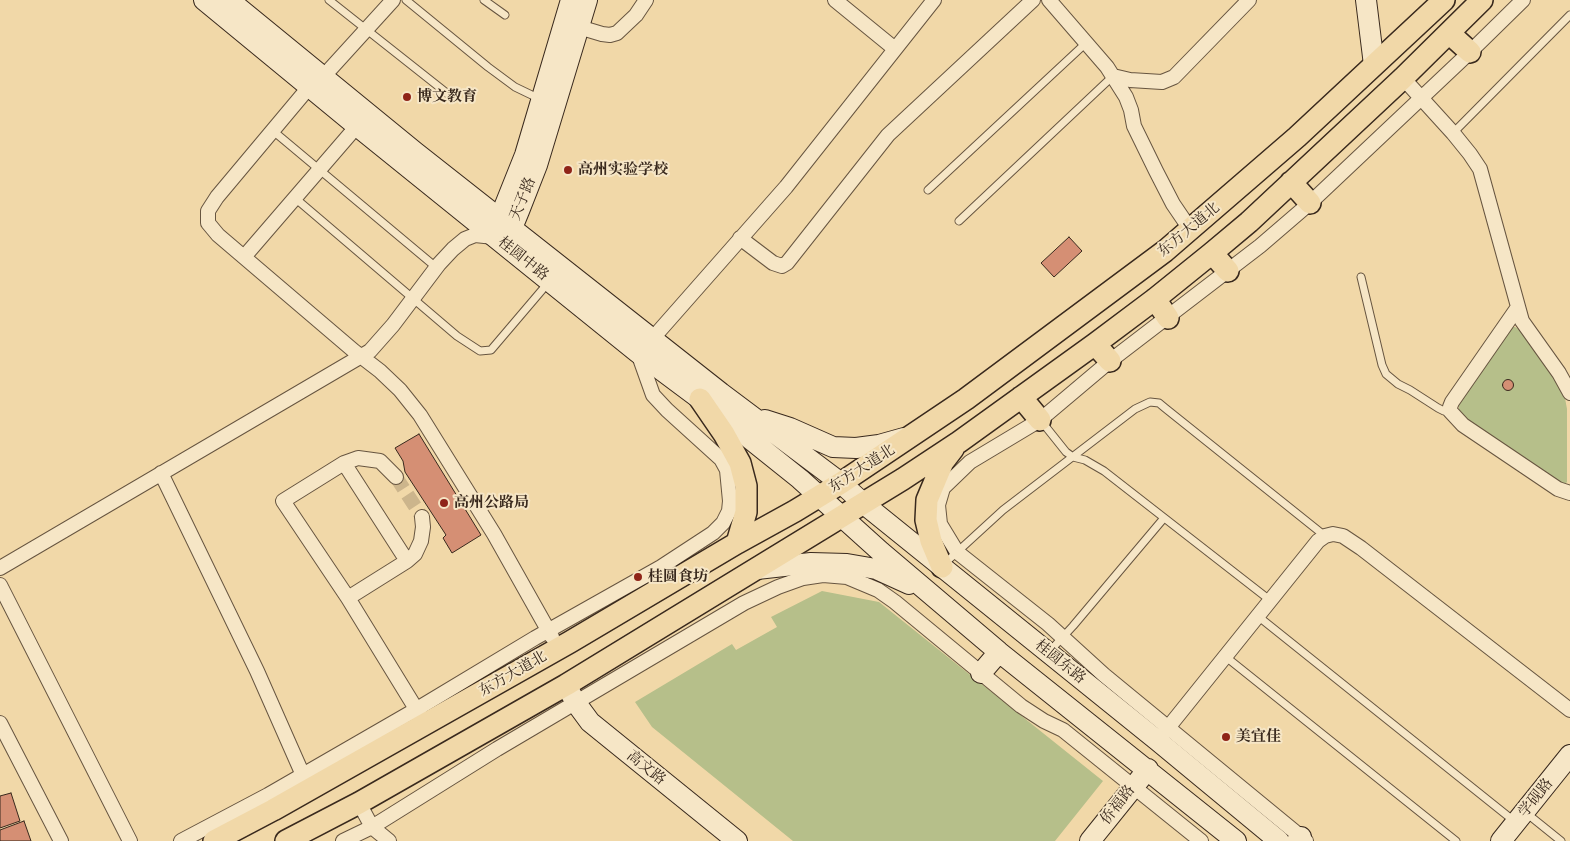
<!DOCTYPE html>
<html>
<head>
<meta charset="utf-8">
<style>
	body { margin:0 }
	canvas { display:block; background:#f1d8a8 }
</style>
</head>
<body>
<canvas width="1570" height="841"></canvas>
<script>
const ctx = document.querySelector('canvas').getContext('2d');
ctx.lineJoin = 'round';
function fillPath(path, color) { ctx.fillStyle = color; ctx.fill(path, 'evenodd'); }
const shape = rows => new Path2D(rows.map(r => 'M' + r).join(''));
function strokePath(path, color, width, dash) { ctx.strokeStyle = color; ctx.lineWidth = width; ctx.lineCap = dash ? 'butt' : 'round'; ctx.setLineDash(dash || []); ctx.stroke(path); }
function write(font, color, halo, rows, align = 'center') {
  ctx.font = font + ' "Old Standard TT","Noto Serif SC",serif'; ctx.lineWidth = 4; ctx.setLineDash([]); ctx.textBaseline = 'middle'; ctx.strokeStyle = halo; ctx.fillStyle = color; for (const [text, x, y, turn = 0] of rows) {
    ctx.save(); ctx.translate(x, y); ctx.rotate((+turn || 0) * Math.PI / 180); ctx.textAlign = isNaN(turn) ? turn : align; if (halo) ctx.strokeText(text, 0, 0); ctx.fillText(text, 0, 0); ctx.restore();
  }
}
const green = shape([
	[1512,327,1515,327,1520,330,1549,370,1565,398,1567,409,1567,482,1564,485,1462,416,1459,410,1459,403],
	[822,591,879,602,1103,781,1055,841,793,841,652,727,635,702,732,644,736,650,777,627,771,617]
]);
const building = shape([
	[1069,237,1082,251,1054,277,1041,263,1069,237],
	'1502.5 385a5.5 5.5 0 1 1 11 0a5.5 5.5 0 1 1-11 0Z',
	[419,434,481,535,452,553,443,538,446,535,405,472,403,461,395,448,419,434],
	[11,793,20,821,0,828,0,796,11,793],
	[24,821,31,841,0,841,0,830,24,821]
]);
const streetTunnel = shape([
	[396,477,422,517]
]);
const lane = shape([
	[329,0,453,98],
	[406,0,488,67,515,87,540,99],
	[484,0,505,15],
	[272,130,437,268],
	[1453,133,1570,15],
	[928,190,1086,43],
	[295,198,457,336,480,351,491,350,548,283],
	[959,221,1113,76],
	[1361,277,1382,365,1386,374,1398,384,1410,390,1438,408,1444,411,1450,411],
	[1042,422,1066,452,1073,457,1085,460,1104,471,1271,601],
	[944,564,1003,510,1135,409,1150,402,1159,403,1165,408,1325,536],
	[1259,617,1514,821],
	[1049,652,1073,626,1164,518],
	[1226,657,1456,841],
	[1525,812,1561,841]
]);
const street = shape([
	[835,0,895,49],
	[1049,0,1107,67,1126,97,1131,110,1134,126,1156,171,1173,204,1190,229],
	[572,25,602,34,610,35,617,33,636,15,646,0],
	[1113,76,1130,80,1162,82,1174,77,1249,0],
	[323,77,393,0],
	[1403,78,1453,133,1470,154,1480,169,1522,321,1559,373,1570,393],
	[310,86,217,197,208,211,208,223,218,235,354,351,380,371,400,390,420,415,494,534,552,637],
	[740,238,773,263,782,266,787,263,888,135,1033,0],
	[244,257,357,126],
	[1518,307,1452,402,1450,407,1450,411,1463,425,1512,458,1558,489,1570,493],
	[653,338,786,187,934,0],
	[344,463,358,458,380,461,396,477],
	[161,473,257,671,306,782],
	[407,561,415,554,421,541,423,527,422,517],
	[0,568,370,351,393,325,439,264,453,249,465,239,475,235,494,237],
	[0,585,130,841],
	[348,598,407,561,344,463,283,501,348,598,421,717],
	[0,723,61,841],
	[1163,734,1318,541,1325,536,1333,534,1343,536,1361,548,1570,710],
	[359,803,372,827,389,841],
	[181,841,268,795,417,709,535,638,661,567,713,533,723,523,729,511,730,501,727,470,721,459,667,410,653,395,638,353],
	[343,841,372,827,497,749,744,603,778,587,803,578,823,575,847,577,878,590,895,602,1021,706,1044,721,1063,730,1201,841],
	[1306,841,1104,675,1048,624,957,552,940,524,938,505,943,488,970,462,1040,420,1110,361,1260,246,1310,203,1470,52,1523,0]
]);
const secondary = shape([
	[204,0,357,126,637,352,700,399,800,479,881,552,999,652,1236,841],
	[229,0,415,152,721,393,841,483,864,504,1158,741,1279,841],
	[571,0,525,155,497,225,495,237,506,233,512,228,519,211,537,165,587,0],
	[1366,0,1374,65],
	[765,420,790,428,833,447,856,448,879,445,904,438],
	[757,569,811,563,847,564,876,569,909,584],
	[981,673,999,652],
	[566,685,576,703,590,722,737,841],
	[1090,841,1148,769],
	[1297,841,1301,837],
	[1501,841,1570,755]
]);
const primary = shape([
	[1449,33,1470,52],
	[1291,182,1310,203],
	[1212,253,1228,271],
	[1155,299,1168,318],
	[1095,344,1110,361],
	[1021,397,1040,420],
	[700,399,724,434,740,463,746,486,746,512,737,543],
	[942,567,931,541,926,520,927,500,943,462,953,449],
	[214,841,273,810,570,642,737,543,795,511,841,483,966,399,1165,251,1297,137,1444,0],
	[286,841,359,803,566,685,903,479,959,442,1095,344,1155,299,1212,253,1249,222,1403,78,1482,0]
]);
const markers = [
	[407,97,5,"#8f2418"],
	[568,170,5,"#8f2418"],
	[444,503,5,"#8f2418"],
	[638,577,5,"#8f2418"],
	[1226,737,5,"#8f2418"]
];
const poiNames = [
	["博文教育",417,97],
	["高州实验学校",578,170],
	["高州公路局",454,503],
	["桂圆食坊",648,577],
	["美宜佳",1236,737]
];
const streetNames = [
	["天子路",523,199,-68],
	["东方大道北",1189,230,-40],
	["桂圆中路",523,259,39],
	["东方大道北",862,469,-33],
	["桂圆东路",1060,662,39],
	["东方大道北",513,674,-30],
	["高文路",646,768,39],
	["学砚路",1536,798,-51],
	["侨福路",1118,805,-52]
];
fillPath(green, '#b6bf8a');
fillPath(building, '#d58f74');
strokePath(building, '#39291d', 1);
strokePath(streetTunnel, '#ccb58c', 14, [14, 7]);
strokePath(lane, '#675540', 9);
strokePath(street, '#675540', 16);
strokePath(secondary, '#39291d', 22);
strokePath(primary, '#39291d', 24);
strokePath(lane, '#f6e6c6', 7);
strokePath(street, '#f6e6c6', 14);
strokePath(secondary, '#f6e6c6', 20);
strokePath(primary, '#f1d8a8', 21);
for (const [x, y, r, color] of markers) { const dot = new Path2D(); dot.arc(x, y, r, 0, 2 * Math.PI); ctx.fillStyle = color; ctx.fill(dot); strokePath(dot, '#f6e6c6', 2); }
write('bold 15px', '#39291d', '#f6e6c6', poiNames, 'left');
write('15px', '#39291d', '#f6e6c6', streetNames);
</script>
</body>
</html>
